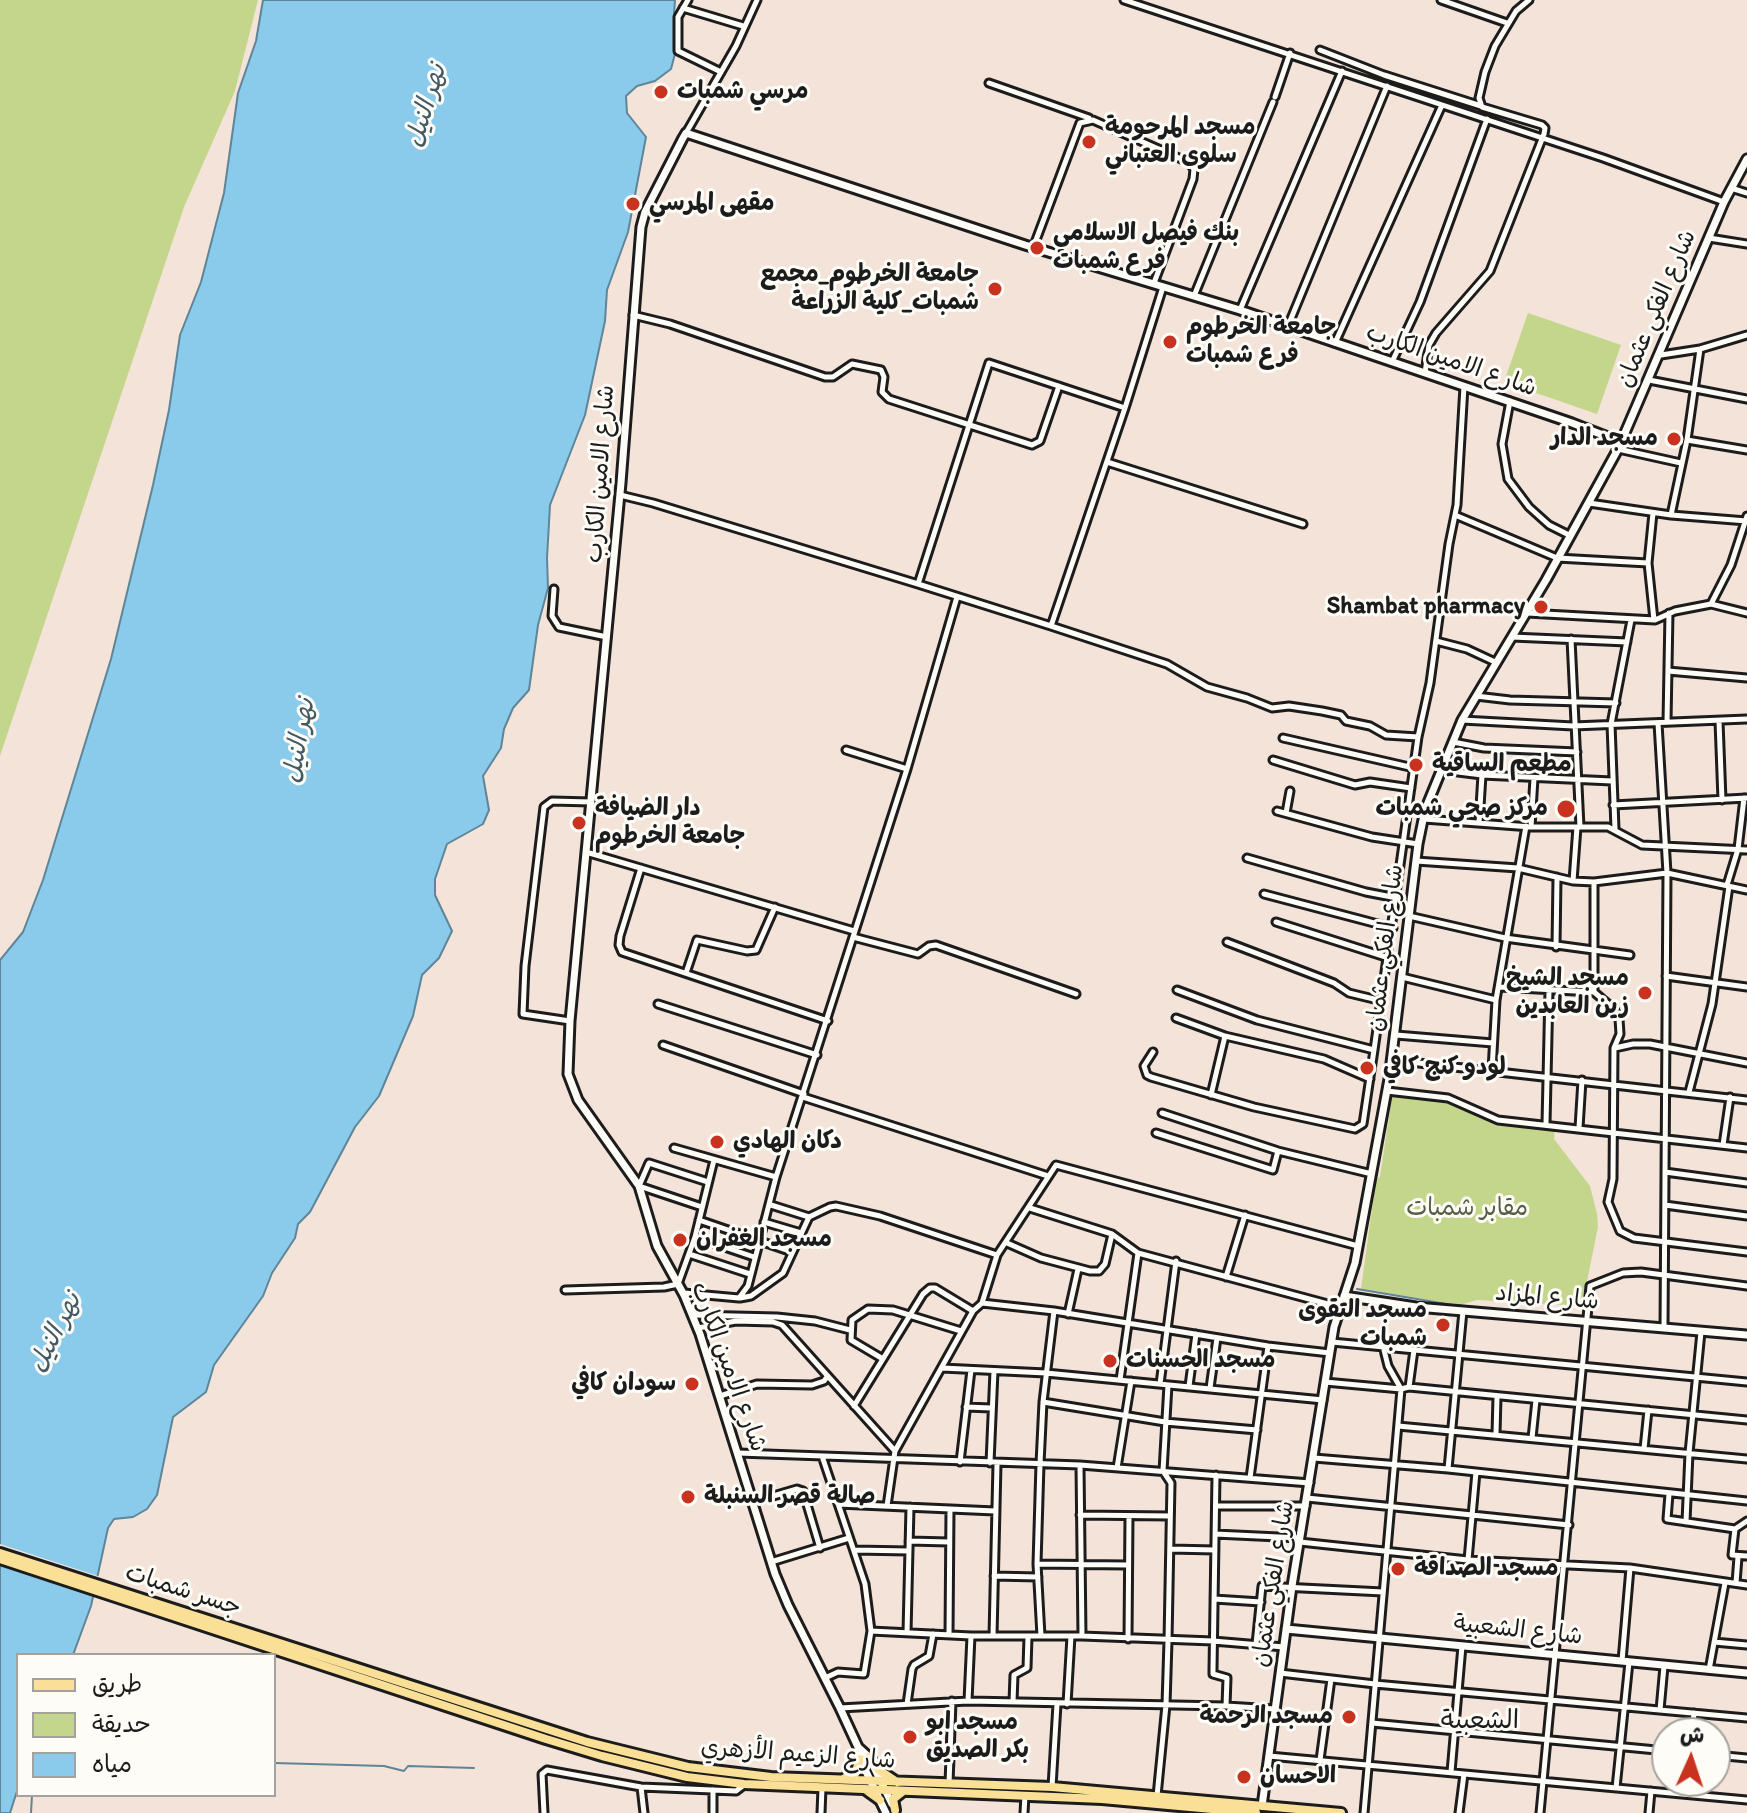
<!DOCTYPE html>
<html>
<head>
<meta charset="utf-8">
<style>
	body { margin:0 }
	#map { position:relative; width:1747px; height:1813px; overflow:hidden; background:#f4e3d8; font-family:Itim,"Playpen Sans Arabic",sans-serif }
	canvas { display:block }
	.legend { position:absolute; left:16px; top:1653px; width:260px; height:144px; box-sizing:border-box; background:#fdfcf7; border:2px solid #a3a29f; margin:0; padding:10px 14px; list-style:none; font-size:24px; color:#1c1c1c }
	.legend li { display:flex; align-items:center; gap:16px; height:40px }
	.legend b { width:40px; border:2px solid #a3a29f }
	.north { position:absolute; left:1651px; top:1717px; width:80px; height:80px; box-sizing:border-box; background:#fdfcf7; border:2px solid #a3a29f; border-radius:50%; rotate:3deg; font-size:22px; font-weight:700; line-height:32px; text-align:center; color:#1c1c1c }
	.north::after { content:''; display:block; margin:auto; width:28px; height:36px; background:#c8321e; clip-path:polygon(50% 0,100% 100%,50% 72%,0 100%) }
</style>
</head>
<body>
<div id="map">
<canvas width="1747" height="1813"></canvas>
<ul class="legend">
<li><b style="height:10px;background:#fadf96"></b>طريق</li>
<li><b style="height:22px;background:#c4d68b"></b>حديقة</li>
<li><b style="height:22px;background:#8acbeb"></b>مياه</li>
</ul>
<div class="north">ش</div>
</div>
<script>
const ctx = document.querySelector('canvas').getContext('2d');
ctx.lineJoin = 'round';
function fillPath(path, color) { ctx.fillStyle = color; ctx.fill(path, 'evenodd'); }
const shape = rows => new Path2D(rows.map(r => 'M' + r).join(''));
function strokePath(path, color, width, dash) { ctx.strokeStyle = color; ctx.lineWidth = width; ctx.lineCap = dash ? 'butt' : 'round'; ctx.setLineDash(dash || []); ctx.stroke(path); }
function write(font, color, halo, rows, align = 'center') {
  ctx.font = font + ' Itim,"Playpen Sans Arabic",sans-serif'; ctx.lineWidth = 6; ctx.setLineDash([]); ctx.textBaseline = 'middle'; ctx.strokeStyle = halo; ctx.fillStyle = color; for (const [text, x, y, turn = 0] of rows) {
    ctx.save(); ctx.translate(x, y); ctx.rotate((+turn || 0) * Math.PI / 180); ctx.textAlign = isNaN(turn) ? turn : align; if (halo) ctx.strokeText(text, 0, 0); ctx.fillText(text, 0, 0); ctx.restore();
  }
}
const green = shape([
	[0,0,258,0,235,91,184,207,0,756],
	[1528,313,1621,345,1597,414,1504,382],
	[1392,1096,1452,1100,1468,1107,1479,1118,1555,1128,1554,1139,1590,1186,1597,1214,1598,1227,1582,1306,1477,1300,1460,1305,1361,1289,1376,1179,1380,1177]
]);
const water = shape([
	[263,0,675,0,674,15,677,46,671,69,655,81,637,86,626,96,627,113,646,137,628,232,607,290,605,321,585,415,550,505,547,558,548,588,538,625,529,690,513,708,504,729,501,748,483,776,489,810,483,824,447,844,435,879,435,895,452,931,439,958,422,975,413,1016,379,1096,355,1127,310,1212,298,1224,295,1238,272,1273,263,1296,214,1365,206,1392,173,1417,157,1495,147,1509,133,1517,114,1519,108,1528,91,1606,73,1655,18,1655,18,1788,10,1813,0,1813,0,960,23,932,43,880,111,659,153,485,169,410,180,335,201,282,224,193,238,93,256,41,263,0]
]);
const pier = shape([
	[0,1544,101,1577,97,1596,0,1564]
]);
const stream = shape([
	[1357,1289,1453,1305,1534,1313],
	[274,1763,384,1766,404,1771,408,1766,474,1768],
	[31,1813,32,1795]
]);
const street = shape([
	[688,0,678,17,678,51,721,72],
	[1124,0,1603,158,1724,202],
	[1441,0,1507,23],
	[683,8,743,26],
	[1320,50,1384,75,1481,106],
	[989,83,1089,118],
	[1275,97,1290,53],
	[686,133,736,46,757,0],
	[1731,188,1747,193],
	[1709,238,1747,244],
	[1033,248,1080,123,1093,120,1188,162,1194,169,1193,179,1154,283],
	[1194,296,1273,102],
	[1240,310,1342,71],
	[633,315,670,324,825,377,833,377,852,364,881,370,884,377,882,392,889,399,1032,445,1040,441,1059,386],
	[1288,326,1387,86],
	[1335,343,1442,105],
	[1661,355,1700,349,1747,335],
	[1392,362,1420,302,1487,119],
	[1425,373,1429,345,1436,333,1490,271,1544,134,1545,128,1542,125,1482,107,1479,98,1485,72,1495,46,1516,11,1529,0],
	[1649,380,1747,399],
	[1510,401,1502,444,1508,479,1529,507,1549,525,1569,535],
	[1687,440,1747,450],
	[1618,449,1681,463],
	[1107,462,1303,524],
	[620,495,653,503,918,584,989,363,1125,408],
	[1589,503,1671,515,1747,521],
	[1653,513,1648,563,1654,620],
	[1455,515,1557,558,1648,563],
	[1671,515,1687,440,1700,349],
	[918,584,1051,626,1125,408,1163,287],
	[554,589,552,616,559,627,607,637],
	[1711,604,1731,565,1747,516],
	[1527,613,1655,620,1675,611,1711,604,1747,613],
	[1051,626,1167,664,1207,687,1247,698,1272,708,1289,706,1322,711,1341,715,1346,721,1370,726,1386,735,1418,737],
	[1512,637,1627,642],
	[1571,639,1580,827],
	[1436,641,1467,649,1495,662],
	[1668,671,1747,678],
	[1476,696,1510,700,1616,703],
	[1462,720,1573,726,1747,719],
	[1719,721,1722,800],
	[1667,722,1669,613],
	[1658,723,1667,873,1664,1328],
	[1283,738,1414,768],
	[1453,742,1484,748,1577,752],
	[846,750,907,769],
	[1273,760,1355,785,1370,782,1411,788],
	[1442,770,1482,775,1612,781],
	[1613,805,1747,798],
	[1277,811,1372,837,1418,844],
	[1286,813,1290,791],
	[1424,819,1531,827,1608,827,1642,845,1747,850],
	[1479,823,1482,775],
	[1531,827,1534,778],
	[1615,829,1611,724,1631,620],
	[586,852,854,931],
	[1247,858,1366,892,1397,898],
	[1416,861,1518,868,1573,881,1594,882,1667,873,1747,890],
	[641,868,620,936,619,945,622,952,828,1021],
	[1573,881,1577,827],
	[1594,882,1594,992],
	[1727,885,1738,849,1744,798],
	[1264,894,1393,928],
	[1409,916,1505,938,1630,955],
	[1276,922,1389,958],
	[853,937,918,954,929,946,936,945,1076,994],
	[1227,942,1334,983,1349,993,1382,1001],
	[1556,947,1557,877],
	[686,973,697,940,747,951,756,950,775,907],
	[1666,976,1747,987],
	[1402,977,1496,1000],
	[1499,987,1594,992,1614,1009,1619,1019,1620,1034,1614,1048,1613,1179,1608,1202,1620,1231,1634,1238,1747,1252],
	[658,1004,817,1055],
	[1176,1018,1225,1036,1324,1059,1370,1079],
	[570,1021,523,1014,525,966,544,807,552,801,591,802],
	[1396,1035,1493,1043],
	[663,1045,804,1094],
	[1615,1048,1633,1044,1650,1044,1747,1063],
	[1374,1050,1418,737,1430,683,1449,544,1457,505,1464,386],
	[1153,1052,1144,1066,1147,1075,1151,1077,1254,1107,1355,1129,1363,1124,1374,1050,1257,1020,1177,990],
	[1392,1060,1747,1100],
	[1492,1070,1496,1000,1526,826],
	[1387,1091,1448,1098,1498,1120,1747,1148],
	[1689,1092,1712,1004,1729,886],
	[1211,1095,1225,1036],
	[803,1097,1048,1176],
	[1162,1113,1278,1151,1372,1174],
	[1546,1124,1549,990],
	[1579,1128,1582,1080],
	[1156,1133,1273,1170,1278,1151],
	[1723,1145,1730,1097],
	[674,1148,776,1177],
	[1665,1172,1747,1183],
	[639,1186,649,1163,708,1182],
	[639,1186,702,1207],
	[771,1205,809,1217],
	[1665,1205,1747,1216],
	[1030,1208,1112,1234,1138,1253,1339,1307],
	[699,1220,792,1252],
	[764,1222,801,1233],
	[695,1237,754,1257],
	[1007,1243,1041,1258,1090,1271,1099,1271,1105,1264,1112,1234],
	[689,1254,750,1274],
	[1226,1277,1245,1215],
	[565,1290,664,1287,678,1284,695,1237,714,1160],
	[684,1293,739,1298,748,1286,776,1177,907,769,957,597],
	[740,1298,751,1296,783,1273,809,1217,830,1207,836,1206,880,1216,997,1255],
	[982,1303,1054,1311,1268,1346,1330,1353],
	[1068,1314,1078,1269],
	[693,1315,777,1317,815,1321,850,1330],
	[698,1328,736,1321,773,1322,782,1325,895,1451],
	[1332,1342,1747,1382],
	[883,1359,851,1340,852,1320,868,1309,893,1310,961,1331],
	[942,1368,1046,1373,1323,1400],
	[1120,1380,1138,1253],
	[1325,1382,1401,1389,1409,1387,1747,1420],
	[1160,1384,1176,1261],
	[1189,1386,1196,1334],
	[1409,1387,1414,1350],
	[1210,1388,1217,1338],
	[720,1396,757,1384,812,1385,824,1381,827,1377],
	[1043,1402,1165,1422,1257,1430],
	[854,1406,923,1294,930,1288,935,1288,973,1311],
	[966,1407,991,1408],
	[1398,1426,1747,1459],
	[1496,1434,1497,1397],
	[1532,1438,1536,1400],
	[1644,1449,1648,1410],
	[738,1453,1080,1465,1310,1483],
	[822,1456,865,1584,871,1631],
	[1314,1458,1448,1469,1747,1501],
	[960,1462,971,1370],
	[990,1463,994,1371],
	[1080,1465,1082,1636],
	[1117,1468,1131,1381],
	[1448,1469,1463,1311],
	[1216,1475,1213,1670,1213,1674,1227,1678,1226,1706],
	[1250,1478,1268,1346],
	[1669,1494,1667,1519,1735,1529,1747,1521],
	[1307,1498,1569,1525],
	[753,1502,797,1489,803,1491,820,1548],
	[838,1504,995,1511],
	[887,1506,895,1451,973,1311,982,1303,997,1255,1056,1165,1358,1246],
	[1216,1506,1306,1506],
	[1080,1515,1170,1516],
	[1686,1522,1689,1453,1701,1332],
	[1735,1529,1732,1555,1747,1556],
	[1215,1534,1300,1538],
	[909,1541,949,1542],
	[1300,1542,1468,1560,1630,1568,1747,1585],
	[1170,1549,1215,1550],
	[854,1550,909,1551],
	[1468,1560,1476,1472],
	[771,1562,849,1538],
	[1037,1564,1127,1565],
	[994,1576,1038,1577],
	[1736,1583,1738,1557],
	[1214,1599,1261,1602],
	[907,1633,910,1507],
	[949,1635,950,1509],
	[993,1636,997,1464],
	[1041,1636,1037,1564,1040,1464,1043,1402,1054,1311],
	[1128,1639,1129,1516],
	[1714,1642,1747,1645],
	[1256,1644,1262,1586,1383,1592],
	[1622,1661,1630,1568],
	[1709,1670,1725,1583],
	[1280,1673,1375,1684,1747,1718],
	[825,1678,838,1672,864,1674,871,1631,971,1636,1082,1636,1213,1641,1284,1647],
	[968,1701,971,1636],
	[1013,1702,1014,1675,1027,1668,1028,1637],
	[907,1704,912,1669,914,1665,929,1656,933,1634],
	[1067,1704,1071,1636],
	[840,1708,968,1701,1226,1706,1275,1709],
	[1660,1710,1664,1666],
	[1372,1723,1667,1751],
	[1692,1733,1694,1713],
	[1715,1755,1747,1758],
	[1269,1756,1747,1800],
	[1320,1760,1331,1679],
	[1451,1772,1462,1646],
	[949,1784,952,1701],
	[641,1787,644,1813],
	[1052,1787,1057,1704],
	[1616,1788,1629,1662],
	[1686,1794,1687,1781],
	[1157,1796,1166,1705,1168,1641,1171,1483,1163,1471,1168,1385],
	[544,1813,542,1774,547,1770,641,1787,736,1791,744,1785],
	[713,1813,713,1790],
	[821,1813,822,1788],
	[1024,1813,1025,1795],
	[1364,1813,1401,1389,1388,1366,1383,1346],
	[1459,1813,1464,1774],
	[1540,1813,1590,1286,1623,1273,1641,1272,1747,1286],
	[1649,1813,1651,1791]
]);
const secondary = shape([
	[1344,1296,1416,1307,1747,1335],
	[1286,1629,1747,1673],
	[858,1747,869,1757,892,1804],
	[1262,1806,1292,1586,1334,1327,1355,1263,1389,1079,1418,844,1425,810,1462,720,1546,580,1618,449,1724,202,1747,159],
	[886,1813,860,1759,858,1747,840,1708,788,1605,775,1574,700,1334,684,1295,657,1246,639,1186,578,1100,568,1074,570,1021,621,483,641,227,645,212,683,138,686,133,1025,245,1240,310,1572,423,1621,442]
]);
const primary = shape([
	[0,1553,587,1742,688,1767,771,1777,1052,1787,1341,1813],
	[0,1559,546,1739,602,1756,687,1777,744,1784,1102,1799,1256,1813],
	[869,1757,879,1770,897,1782],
	[845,1778,855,1774,860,1759],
	[866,1790,880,1800],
	[895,1810,893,1799,902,1792]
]);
const markers = [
	[661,92,8,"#c8321e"],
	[1089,142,8,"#c8321e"],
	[633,204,8,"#c8321e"],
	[1037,248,8,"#c8321e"],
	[995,289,8,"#c8321e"],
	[1170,342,8,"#c8321e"],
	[1674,439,8,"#c8321e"],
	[1541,607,8,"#c8321e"],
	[1416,765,8,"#c8321e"],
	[1566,809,10,"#c8321e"],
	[579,823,8,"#c8321e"],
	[1645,993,8,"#c8321e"],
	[1367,1068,8,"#c8321e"],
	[717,1142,8,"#c8321e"],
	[680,1240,8,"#c8321e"],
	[1443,1325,8,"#c8321e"],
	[1110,1361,8,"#c8321e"],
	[692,1384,8,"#c8321e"],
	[688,1497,8,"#c8321e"],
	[1398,1569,8,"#c8321e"],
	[1349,1717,8,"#c8321e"],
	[910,1737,8,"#c8321e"],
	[1244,1777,8,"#c8321e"]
];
const poiNames = [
	["مرسي شمبات",677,92],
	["مسجد المرحومة",1105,128],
	["سلوى العتباني",1105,156],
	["مقهى المرسي",649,204],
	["بنك فيصل الاسلامي",1053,234],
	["فرع شمبات",1053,262],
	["جامعة الخرطوم_مجمع",979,275,"right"],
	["شمبات_كلية الزراعة",979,303,"right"],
	["جامعة الخرطوم",1186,328],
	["فرع شمبات",1186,356],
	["مسجد الدار",1658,439,"right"],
	["Shambat pharmacy",1525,607,"right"],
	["مطعم الساقية",1432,765],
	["دار الضيافة",595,809],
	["جامعة الخرطوم",595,837],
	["مركز صحي شمبات",1548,809,"right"],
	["مسجد الشيخ",1629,979,"right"],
	["زين العابدين",1629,1007,"right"],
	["لودو كنج كافي",1383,1068],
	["دكان الهادي",733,1142],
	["مسجد الغفران",696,1240],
	["مسجد التقوى",1427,1311,"right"],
	["شمبات",1427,1339,"right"],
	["مسجد الحسنات",1126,1361],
	["سودان كافي",676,1384,"right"],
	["صالة قصر السنبلة",704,1497],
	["مسجد الصداقة",1414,1569],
	["مسجد الرحمة",1333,1717,"right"],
	["مسجد ابو",926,1723],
	["بكر الصديق",926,1751],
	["الاحسان",1260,1777]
];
const streetNames = [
	["شارع الفكي عثمان",1657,309,-67],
	["شارع الامين الكارب",1451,361,19],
	["شارع الامين الكارب",601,474,-86],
	["شارع الفكي عثمان",1386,948,-83],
	["شارع المزاد",1547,1298,5],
	["شارع الامين الكارب",728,1367,70],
	["شارع الفكي عثمان",1274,1584,-81],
	["جسر شمبات",183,1591,18],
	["شارع الشعبية",1518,1631,6],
	["شارع الزعيم الأزهري",798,1755,4]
];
const parkNames = [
	["مقابر شمبات",1467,1209]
];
const waterNames = [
	["نهر النيل",427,106,-73],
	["نهر النيل",300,741,-80],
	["نهر النيل",56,1333,-63]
];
const neighbourhoodNames = [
	["الشعبية",1480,1721]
];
fillPath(green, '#c4d68b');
fillPath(water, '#8acbeb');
strokePath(water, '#5e8598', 2);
fillPath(pier, '#f4e3d8');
strokePath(stream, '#5e8598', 2);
strokePath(street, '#1c1c1c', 11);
strokePath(secondary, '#1c1c1c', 13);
strokePath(primary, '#1c1c1c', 14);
strokePath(street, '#fdfcf7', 5);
strokePath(secondary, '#fdfcf7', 7);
strokePath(primary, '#fadf96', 8);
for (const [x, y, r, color] of markers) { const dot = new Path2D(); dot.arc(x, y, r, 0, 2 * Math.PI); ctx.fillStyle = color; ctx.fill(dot); strokePath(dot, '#fdfcf7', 3); }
write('bold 24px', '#1c1c1c', '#fdfcf7', poiNames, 'left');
write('24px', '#1c1c1c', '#fdfcf7', streetNames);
write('24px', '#575d43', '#fdfcf7', parkNames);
write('italic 26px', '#425964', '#fdfcf7', waterNames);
write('26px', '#1c1c1c', '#fdfcf7', neighbourhoodNames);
</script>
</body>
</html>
